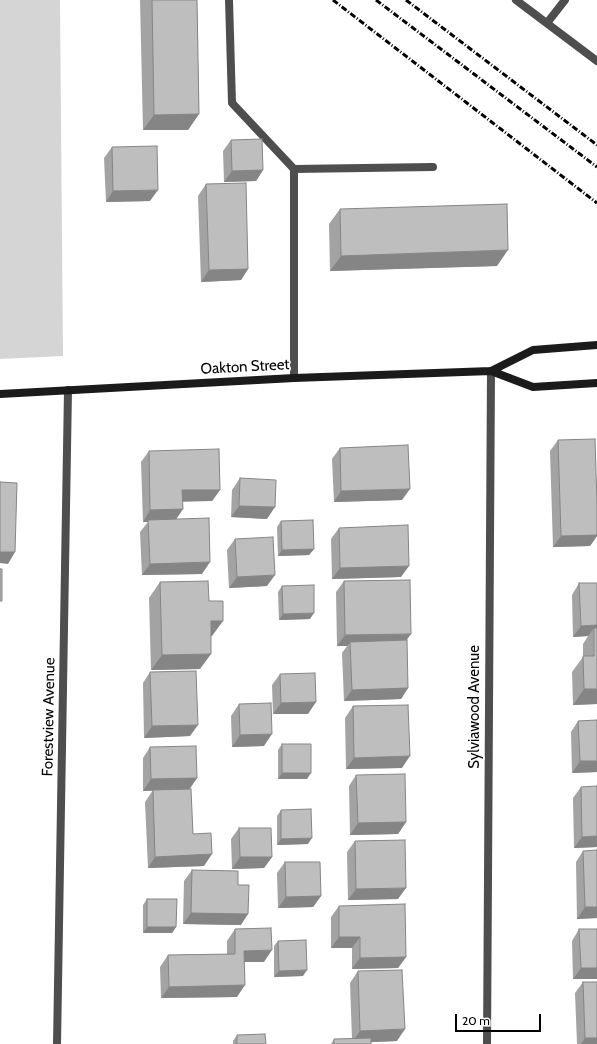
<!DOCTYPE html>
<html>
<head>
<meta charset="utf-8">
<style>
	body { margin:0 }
	#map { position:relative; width:597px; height:1044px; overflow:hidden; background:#fff; font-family:Cabin,sans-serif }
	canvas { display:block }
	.scale { position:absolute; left:455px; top:1014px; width:86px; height:18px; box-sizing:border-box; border:2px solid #000; border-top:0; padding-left:5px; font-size:12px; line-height:14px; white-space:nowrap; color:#000; -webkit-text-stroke:3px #fff; paint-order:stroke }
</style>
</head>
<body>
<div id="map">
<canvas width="597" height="1044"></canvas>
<div class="scale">20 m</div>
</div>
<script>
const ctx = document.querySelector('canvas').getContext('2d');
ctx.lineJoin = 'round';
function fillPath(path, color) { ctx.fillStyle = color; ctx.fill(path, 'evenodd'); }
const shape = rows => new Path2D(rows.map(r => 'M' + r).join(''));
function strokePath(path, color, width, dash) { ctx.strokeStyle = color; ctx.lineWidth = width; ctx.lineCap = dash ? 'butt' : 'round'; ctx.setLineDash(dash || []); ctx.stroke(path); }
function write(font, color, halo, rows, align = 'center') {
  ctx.font = font + ' Cabin,sans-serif'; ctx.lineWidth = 3.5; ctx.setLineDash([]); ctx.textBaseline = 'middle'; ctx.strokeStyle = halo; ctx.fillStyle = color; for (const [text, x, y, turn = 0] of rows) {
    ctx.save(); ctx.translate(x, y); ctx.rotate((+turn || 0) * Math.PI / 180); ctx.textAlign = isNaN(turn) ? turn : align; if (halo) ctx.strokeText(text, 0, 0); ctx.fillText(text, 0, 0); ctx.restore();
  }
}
const green = shape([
	[0,0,60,0,63,356,0,359]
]);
const lane = shape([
	[229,0,232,103,294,169],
	[516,0,597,61],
	[547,23,565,0],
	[294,378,294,169,433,167]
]);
const street = shape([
	[57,1044,68,390],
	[487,1044,491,371]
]);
const secondary = shape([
	[491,371,533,350,597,345],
	[0,394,294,378,491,371,533,387,597,383]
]);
const rail = shape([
	[333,0,597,203],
	[376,0,597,167],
	[406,0,597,145]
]);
const wall = shape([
	[140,0,197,0,199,114,188,130,143,130],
	[231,140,263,170,256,181,224,182,223,151],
	[112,147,150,201,106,202,104,158],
	[206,184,248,269,241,280,201,282,198,196],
	[340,209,497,266,330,271,329,224],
	[558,440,597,504,597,536,590,546,553,547,550,451],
	[340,448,402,500,334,502,332,459],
	[149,451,220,490,212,501,182,501,183,509,175,520,202,574,142,575,140,532,148,522,143,522,141,462],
	[240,478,267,519,231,517,232,490],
	[281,521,314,549,309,555,278,556,277,527],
	[339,528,401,577,332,579,331,539],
	[235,539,267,586,229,588,227,550],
	[344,581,406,640,408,688,401,699,344,701,342,653,347,646,337,646,336,592],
	[160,582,209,601,212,636,211,636,200,669,151,670,149,598],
	[579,583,597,583,597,704,573,705,572,672,583,657,583,644,588,636,573,637,572,595],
	[282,586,310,619,279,620,278,592],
	[150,672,190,736,144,738,143,683],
	[280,674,308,714,273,714,272,685],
	[239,704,264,746,232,747,231,716],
	[353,706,402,768,346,769,345,718],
	[597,720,597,772,572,773,571,732,578,721],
	[282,744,307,779,278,779,278,750],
	[150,747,197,778,189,789,193,834,204,866,148,868,145,802,153,790,143,791,143,758],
	[356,775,406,822,398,834,350,835,349,786],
	[581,787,597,847,574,848,573,798],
	[281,810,308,844,277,845,277,816],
	[239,828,272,857,264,868,232,869,231,839],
	[355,841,398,899,348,900,347,852],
	[583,851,597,918,577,919,576,862],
	[285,862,321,896,313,907,278,908,277,873],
	[192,870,238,885,241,925,183,924,184,881],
	[147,899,176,927,172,933,143,933,143,905],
	[339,906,406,957,398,968,352,969,352,948,331,948,331,917],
	[235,929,264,962,244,962,237,997,161,998,160,967,168,955,227,954,227,941],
	[579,929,597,929,597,979,573,979,572,941],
	[278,941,303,976,274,977,274,946],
	[358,971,397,1041,371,1042,371,1044,331,1044,334,1039,352,1039,350,983],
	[583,982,597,1044,577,1044,575,993],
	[237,1035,266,1044,233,1044,233,1041]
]);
const shadedWall = shape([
	[199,114,188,130,143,130,154,115],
	[263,170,256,181,224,182,232,171],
	[158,190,150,201,106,202,113,191],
	[508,250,497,266,330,271,341,256],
	[248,269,241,280,201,282,209,270],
	[410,489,402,500,334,502,341,491],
	[182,490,220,490,212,501,174,502],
	[239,506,275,507,267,519,231,517],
	[183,509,175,521,148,520,148,522,143,522,150,510],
	[597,535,597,536,590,546,553,547,561,536],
	[314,549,309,555,278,556,282,550],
	[0,552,15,552,8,564,0,563],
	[210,562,202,574,142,575,150,564],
	[409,566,401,577,332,579,340,568],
	[275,575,267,586,229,588,237,577],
	[314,613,310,619,279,620,283,614],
	[211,621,223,621,212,636,200,636],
	[597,625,597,636,594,628,588,636,573,637,581,626],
	[411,634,403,645,350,642,347,646,337,646,345,635],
	[211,654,200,669,151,670,162,655],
	[408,688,401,699,344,701,352,690],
	[584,689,597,689,597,704,573,705],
	[316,702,308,714,273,714,281,703],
	[198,725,190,736,144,738,152,726],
	[272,734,264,746,232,747,240,735],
	[410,756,402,768,346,769,354,758],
	[580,761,597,761,597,772,572,773],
	[282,773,311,773,307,779,278,779],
	[197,778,189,790,143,791,151,779],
	[406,822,398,834,350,835,358,823],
	[597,836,597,847,574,848,582,837],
	[312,838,308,844,277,845,281,839],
	[212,854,204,866,148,868,155,857],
	[240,857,272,857,264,868,232,869],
	[406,888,398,899,348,900,356,889],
	[321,896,313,907,278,908,286,897],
	[585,907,597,907,597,918,577,919],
	[191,913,248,914,241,925,183,924],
	[147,927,176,927,172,933,143,933],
	[339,937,360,937,352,948,331,948],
	[272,950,264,962,236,962,244,951],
	[406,957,398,968,352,969,360,958],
	[581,968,597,968,597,979,573,979],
	[307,970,303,976,274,977,279,971],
	[245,985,237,997,161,998,169,987],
	[405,1029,397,1041,352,1043,360,1031],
	[585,1038,597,1038,597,1044,581,1044]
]);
const building = shape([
	[152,0,197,0,199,114,154,115,152,0],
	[262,139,263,170,232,171,231,140,262,139],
	[157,146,158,190,113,191,112,147,157,146],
	[246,183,248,269,209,270,206,184,246,183],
	[507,204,508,250,341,256,340,209,507,204],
	[595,439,597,504,597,535,561,536,558,440,595,439],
	[408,445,410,489,341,491,340,448,408,445],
	[219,449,220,490,182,490,183,509,150,510,149,451,219,449],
	[240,478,276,480,275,507,239,506,240,478],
	[0,482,17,483,15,552,0,552,0,482],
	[209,518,210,562,150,564,148,520,209,518],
	[313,520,314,549,282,550,281,521,313,520],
	[408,525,409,566,340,568,339,528,408,525],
	[273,537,275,575,237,577,235,539,273,537],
	[0,569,2,569,2,601,0,601,0,569],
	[410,580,411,634,345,635,344,581,410,580],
	[208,581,209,601,223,601,223,621,211,621,211,654,162,655,160,582,208,581],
	[579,583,597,583,597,625,581,626,579,583],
	[314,585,314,613,283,614,282,586,314,585],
	[594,628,597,628,597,689,584,689,583,656,594,656,594,628],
	[407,640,408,688,352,690,350,642,407,640],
	[196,671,198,725,152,726,150,672,196,671],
	[315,673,316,702,281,703,280,674,315,673],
	[271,703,272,734,240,735,239,704,271,703],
	[408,705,410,756,354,758,353,706,408,705],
	[597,720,597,761,580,761,578,721,597,720],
	[282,744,311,744,311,773,282,773,282,744],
	[196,746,197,778,151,779,150,747,196,746],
	[405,774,406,822,358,823,356,775,405,774],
	[597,786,597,836,582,837,581,787,597,786],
	[191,789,193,834,211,833,212,854,155,857,153,790,191,789],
	[311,809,312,838,281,839,281,810,311,809],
	[239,828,271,828,272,857,240,857,239,828],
	[405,840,406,888,356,889,355,841,405,840],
	[597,850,597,907,585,907,583,851,597,850],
	[285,862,320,862,321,896,286,897,285,862],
	[192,870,238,871,238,885,249,885,248,914,191,913,192,870],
	[147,899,177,899,176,927,147,927,147,899],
	[405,904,406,957,360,958,360,937,339,937,339,906,405,904],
	[271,928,272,950,244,951,245,985,169,987,168,955,235,954,235,929,271,928],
	[579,929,597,929,597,968,581,968,579,929],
	[306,940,307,970,279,971,278,941,306,940],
	[402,970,405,1029,360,1031,358,971,402,970],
	[583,982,597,982,597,1038,585,1038,583,982],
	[265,1034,266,1044,237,1044,237,1035,265,1034],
	[371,1038,371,1044,334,1044,334,1039,371,1038]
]);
const streetNames = [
	["Oakton Street",245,367,-3],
	["Sylviawood Avenue",475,707,-90],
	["Forestview Avenue",49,717,-89]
];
fillPath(green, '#d5d5d5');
strokePath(lane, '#4e4e4e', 8);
strokePath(street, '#4e4e4e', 8);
strokePath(secondary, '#1b1b1b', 8);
strokePath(rail, '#000', 3, [6, 2, 1, 2]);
fillPath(wall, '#a3a3a3');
fillPath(shadedWall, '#858585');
fillPath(building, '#bebebe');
strokePath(building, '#858585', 1);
write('15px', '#000', '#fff', streetNames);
</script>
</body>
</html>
